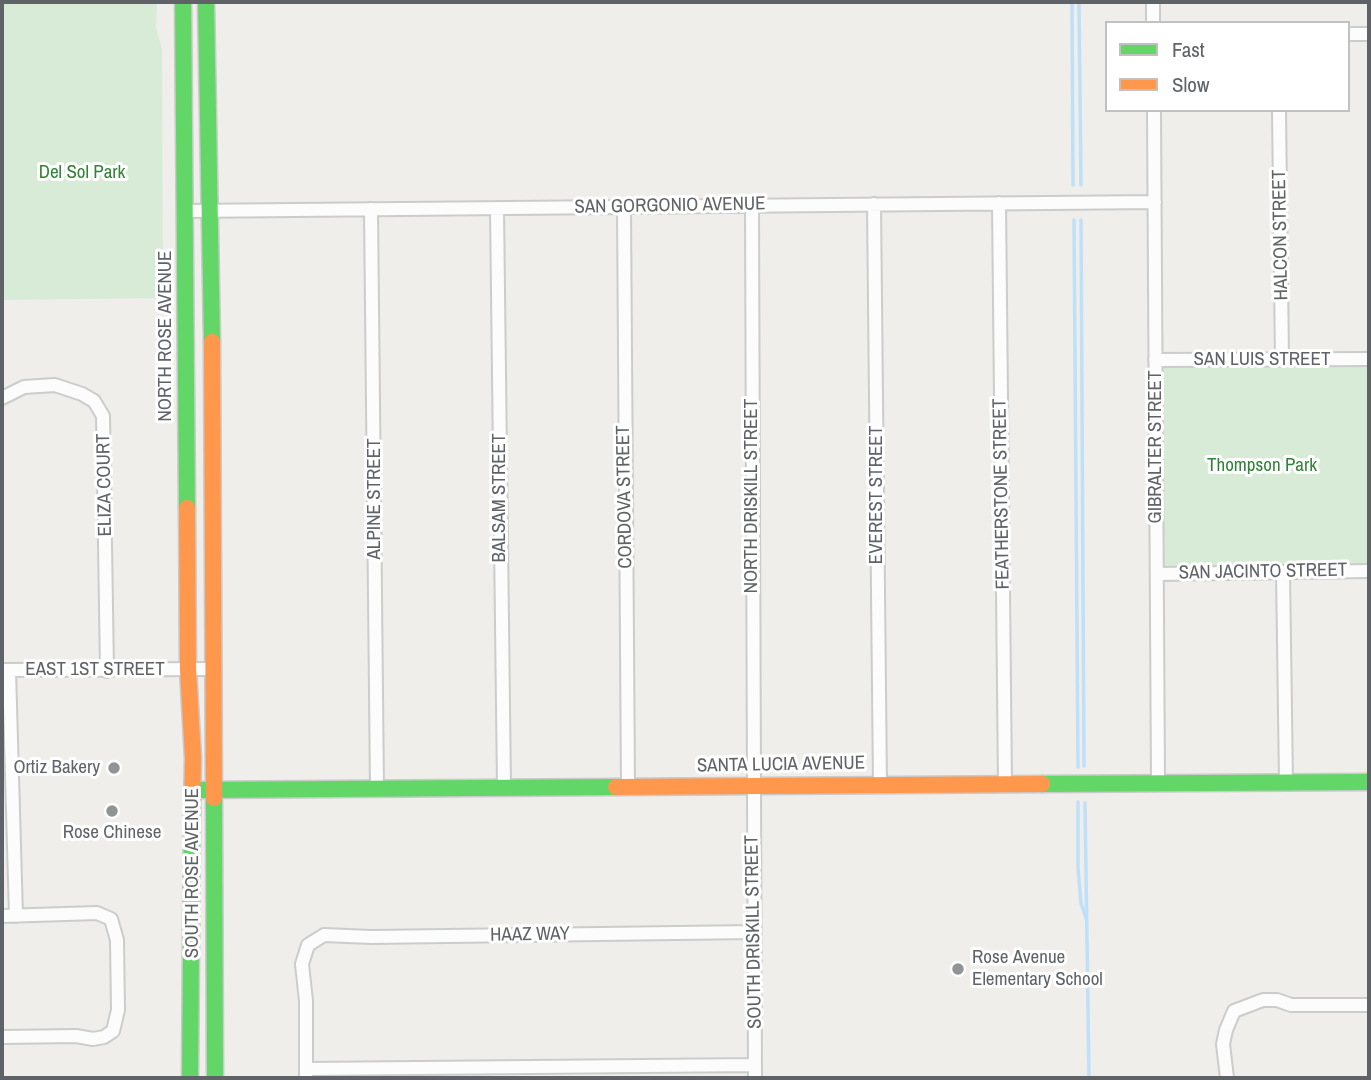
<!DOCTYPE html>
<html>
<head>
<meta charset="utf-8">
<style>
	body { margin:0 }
	#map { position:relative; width:1371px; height:1080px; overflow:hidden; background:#efeeea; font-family:"Archivo Narrow",sans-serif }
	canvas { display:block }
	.frame { position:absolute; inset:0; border:4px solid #5f6368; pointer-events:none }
	.legend { position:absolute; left:1105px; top:21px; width:245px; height:91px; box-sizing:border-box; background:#fff; border:2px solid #bfc1c3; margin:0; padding:9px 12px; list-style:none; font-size:21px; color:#5f6368 }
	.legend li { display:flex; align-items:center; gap:14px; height:35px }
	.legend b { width:35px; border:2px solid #bfc1c3 }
</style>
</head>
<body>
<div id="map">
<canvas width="1371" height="1080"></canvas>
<div class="frame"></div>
<ul class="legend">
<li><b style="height:9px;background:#63d668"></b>Fast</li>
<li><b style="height:9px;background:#ff974d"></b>Slow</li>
</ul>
</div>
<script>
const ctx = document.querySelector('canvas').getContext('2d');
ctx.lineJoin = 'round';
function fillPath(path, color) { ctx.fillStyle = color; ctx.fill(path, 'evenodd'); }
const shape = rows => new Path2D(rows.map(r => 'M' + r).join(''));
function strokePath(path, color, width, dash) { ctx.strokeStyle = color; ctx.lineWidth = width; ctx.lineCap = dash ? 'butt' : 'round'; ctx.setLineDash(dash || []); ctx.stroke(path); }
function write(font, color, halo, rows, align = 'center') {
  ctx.font = font + ' "Archivo Narrow",sans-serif'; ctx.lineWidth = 6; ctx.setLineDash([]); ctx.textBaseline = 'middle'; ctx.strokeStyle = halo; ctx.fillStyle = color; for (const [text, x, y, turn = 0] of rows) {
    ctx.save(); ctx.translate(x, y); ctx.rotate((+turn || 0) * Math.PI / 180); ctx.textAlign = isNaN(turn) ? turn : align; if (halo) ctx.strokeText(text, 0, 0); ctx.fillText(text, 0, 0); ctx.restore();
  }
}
const green = shape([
	[2,2,157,2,156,28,162,49,163,298,2,300],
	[1369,359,1369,571,1157,574,1155,360]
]);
const stream = shape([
	[1072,2,1073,185],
	[1079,2,1081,185],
	[1074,220,1078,767],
	[1081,220,1084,766],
	[1078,802,1078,869,1081,903,1087,921],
	[1085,803,1089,1078]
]);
const street = shape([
	[1153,2,1153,23],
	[1348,34,1369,34],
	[1154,110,1158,783],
	[1279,110,1282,360],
	[999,203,1005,784],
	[874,204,880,785],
	[752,205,755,1078],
	[624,206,628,788],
	[497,208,504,788],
	[371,209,377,789],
	[186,211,1155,202],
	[1155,360,1369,359],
	[2,398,24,387,55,385,82,394,94,401,103,416,107,671],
	[1283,572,1286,782],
	[1157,574,1369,571],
	[2,670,214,669],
	[9,670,16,916],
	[2,916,97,913,111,919,117,940,118,1010,113,1031,104,1037,93,1039,76,1036,2,1037],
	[306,1069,755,1065],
	[306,1078,306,1001,302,964,308,945,324,935,371,937,754,932],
	[1227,1078,1223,1044,1226,1030,1234,1011,1263,1000,1277,1000,1291,1005,1369,1005]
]);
const fast = shape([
	[183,2,187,508],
	[206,2,212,342],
	[1042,784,1369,782],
	[193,790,616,787],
	[214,798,215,1078],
	[190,1078,192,812]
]);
const slow = shape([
	[212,342,214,798],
	[187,508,188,669,193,758,192,812],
	[616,787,1042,784]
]);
const markers = [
	[114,768,7,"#919496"],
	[112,811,7,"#919496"],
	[958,969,7,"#919496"]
];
const parkNames = [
	["Del Sol Park",82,173],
	["Thompson Park",1262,466]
];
const streetNames = [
	["SAN GORGONIO AVENUE",670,206,-1],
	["HALCON STREET",1281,235,-91],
	["NORTH ROSE AVENUE",166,336,-90],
	["SAN LUIS STREET",1262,360],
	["GIBRALTER STREET",1156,447,-90],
	["ELIZA COURT",105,485,-91],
	["FEATHERSTONE STREET",1002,494,-91],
	["EVEREST STREET",877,495,-90],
	["NORTH DRISKILL STREET",752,496,-90],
	["CORDOVA STREET",625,497,-91],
	["BALSAM STREET",500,498,-90],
	["ALPINE STREET",375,499,-90],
	["SAN JACINTO STREET",1263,572,-1],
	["EAST 1ST STREET",95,670],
	["SANTA LUCIA AVENUE",781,765,-1],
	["SOUTH ROSE AVENUE",193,873,-90],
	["SOUTH DRISKILL STREET",754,932,-91],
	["HAAZ WAY",530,935,-1]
];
const poiNames = [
	["Ortiz Bakery",100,768],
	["Rose Chinese",112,833,"center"],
	["Rose Avenue",972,958,"left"],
	["Elementary School",972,980,"left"]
];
fillPath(green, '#d8ebd6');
strokePath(stream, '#bfe0f9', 3.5);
strokePath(street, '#cbcccc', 16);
strokePath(fast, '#cacacb', 19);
strokePath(slow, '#cacacb', 19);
strokePath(street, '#fdfcfc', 12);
strokePath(fast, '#63d668', 16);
strokePath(slow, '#ff974d', 16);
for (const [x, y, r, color] of markers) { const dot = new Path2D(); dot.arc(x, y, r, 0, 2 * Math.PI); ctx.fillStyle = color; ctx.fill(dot); strokePath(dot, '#fff', 2.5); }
write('19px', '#348238', '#fff', parkNames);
write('19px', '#5f6368', '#fff', streetNames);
write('19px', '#5f6368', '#fff', poiNames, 'right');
</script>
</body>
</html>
